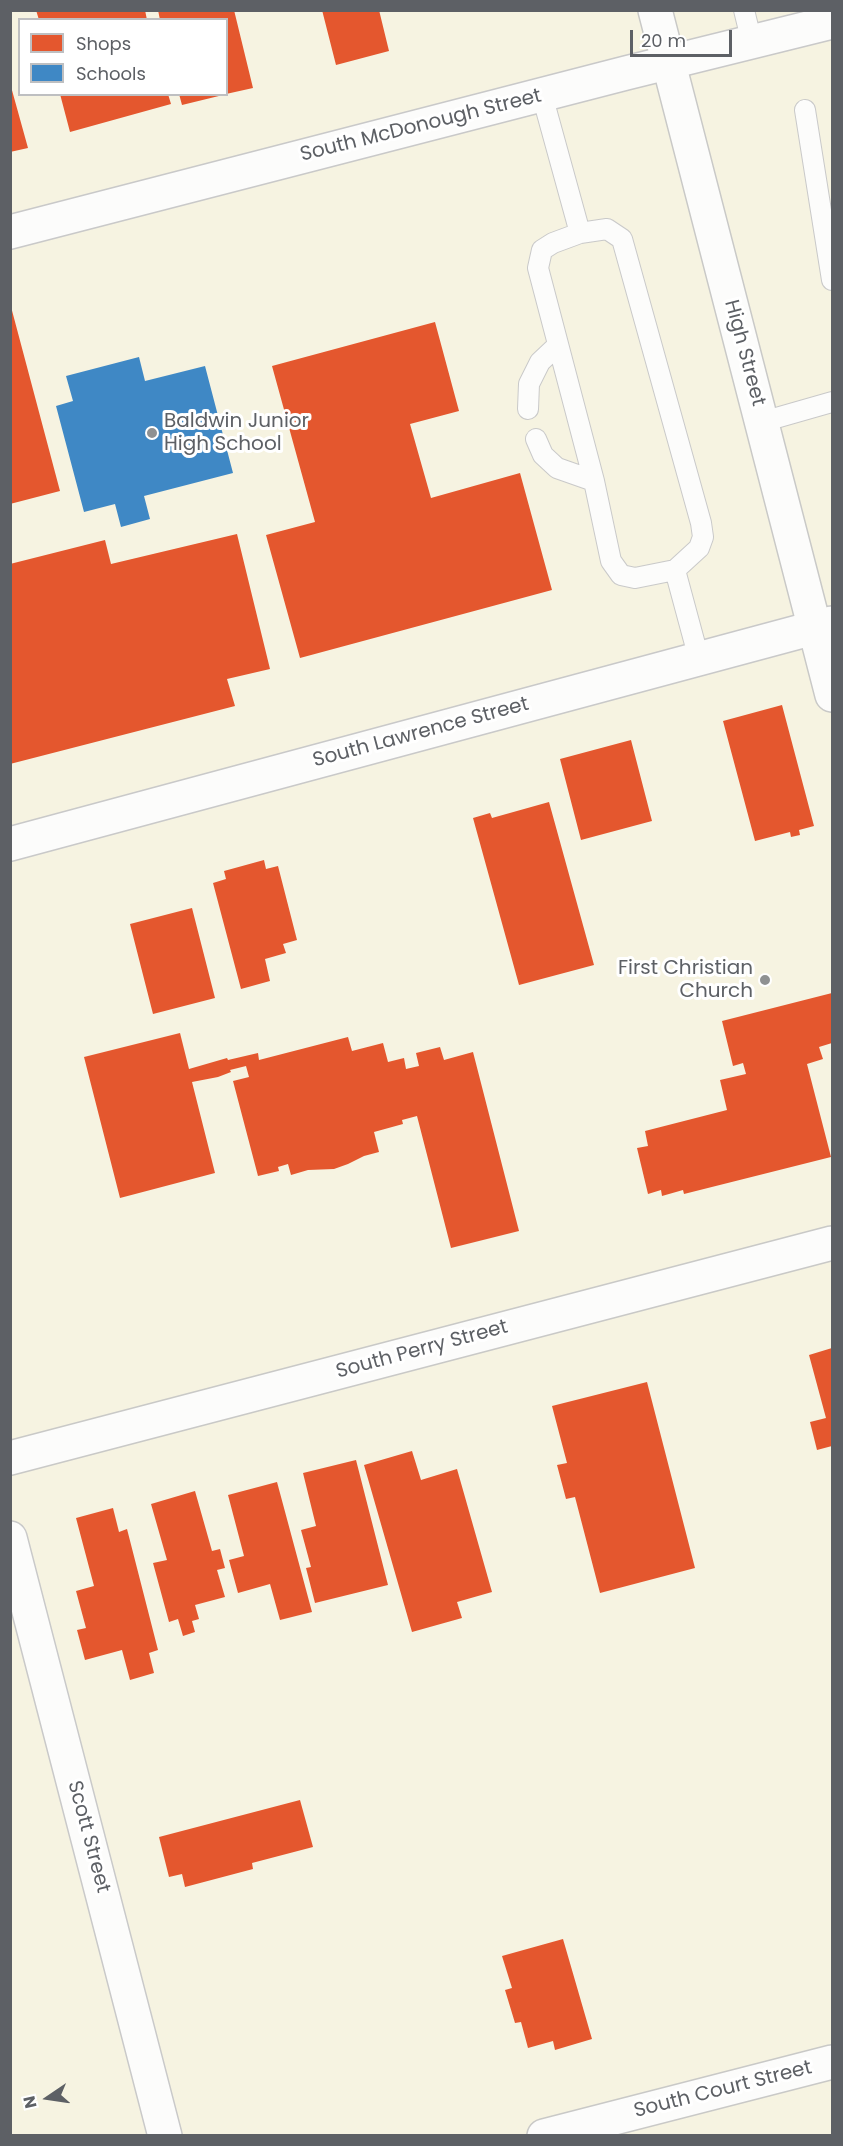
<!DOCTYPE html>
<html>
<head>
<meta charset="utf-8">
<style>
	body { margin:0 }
	#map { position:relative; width:843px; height:2146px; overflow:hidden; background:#edece7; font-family:Poppins,sans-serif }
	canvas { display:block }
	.frame { position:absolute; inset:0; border:12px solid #5d6065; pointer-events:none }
	.legend { position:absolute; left:18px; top:18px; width:210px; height:78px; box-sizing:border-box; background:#fff; border:2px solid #bebfc1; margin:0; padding:8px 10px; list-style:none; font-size:18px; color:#5d6065 }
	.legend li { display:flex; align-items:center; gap:12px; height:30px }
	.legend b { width:30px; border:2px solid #bebfc1 }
	.north { position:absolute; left:18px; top:2068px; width:60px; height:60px; -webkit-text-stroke:4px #fff; paint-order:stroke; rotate:257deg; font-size:16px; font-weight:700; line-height:24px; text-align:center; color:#5d6065 }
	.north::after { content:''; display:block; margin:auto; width:21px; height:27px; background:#5d6065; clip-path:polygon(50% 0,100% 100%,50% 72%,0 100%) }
	.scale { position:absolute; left:630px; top:30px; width:102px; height:27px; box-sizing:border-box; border:3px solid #5d6065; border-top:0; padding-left:8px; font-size:18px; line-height:21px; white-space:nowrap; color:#5d6065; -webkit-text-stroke:4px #fff; paint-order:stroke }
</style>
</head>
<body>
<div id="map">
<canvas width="843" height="2146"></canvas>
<div class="frame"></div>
<ul class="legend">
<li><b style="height:16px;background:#e4572e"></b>Shops</li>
<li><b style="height:16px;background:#3f88c5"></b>Schools</li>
</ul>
<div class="north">N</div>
<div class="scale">20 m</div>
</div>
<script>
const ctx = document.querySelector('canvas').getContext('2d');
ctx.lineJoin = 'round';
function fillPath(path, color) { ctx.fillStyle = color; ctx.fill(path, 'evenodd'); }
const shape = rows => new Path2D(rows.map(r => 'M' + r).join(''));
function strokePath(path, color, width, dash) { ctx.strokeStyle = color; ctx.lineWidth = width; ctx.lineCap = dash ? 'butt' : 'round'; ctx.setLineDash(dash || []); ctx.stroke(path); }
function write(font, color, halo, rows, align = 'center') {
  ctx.font = font + ' Poppins,sans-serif'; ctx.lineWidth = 6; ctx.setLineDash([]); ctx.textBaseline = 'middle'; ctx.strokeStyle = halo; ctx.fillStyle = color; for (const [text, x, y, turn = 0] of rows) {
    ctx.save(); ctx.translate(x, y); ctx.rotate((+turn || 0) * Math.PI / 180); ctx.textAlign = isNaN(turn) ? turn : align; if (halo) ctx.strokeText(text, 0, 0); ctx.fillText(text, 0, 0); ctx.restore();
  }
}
const commercial = shape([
	[11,11,832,11,832,2135,11,2135],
	[20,20,226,20,226,94,20,94]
]);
const shops = shape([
	[36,10,145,10,147,20,39,20],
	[158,10,234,10,253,88,226,94,226,20,160,20],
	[322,10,379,10,389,51,336,65],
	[10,83,28,148,10,152],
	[60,94,168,94,171,104,70,132],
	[179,94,223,94,223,95,182,105],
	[10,303,60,491,10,504],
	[435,322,459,411,410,424,431,498,520,473,552,590,300,658,266,535,315,522,272,366],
	[237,534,270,669,227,679,235,706,10,764,10,564,105,540,111,564],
	[782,705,814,826,799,830,800,835,791,837,790,832,755,841,723,721],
	[631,740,652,821,581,840,560,759],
	[549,802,594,965,519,985,473,818,490,813,492,818],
	[264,860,266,869,278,866,297,940,283,944,286,953,265,959,270,981,241,989,213,883,226,879,224,871],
	[192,908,215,998,153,1014,130,924],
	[832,993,832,1043,819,1047,823,1059,807,1064,831,1157,684,1194,683,1190,662,1196,661,1190,648,1194,637,1148,648,1146,645,1131,727,1110,720,1080,746,1074,743,1063,733,1066,722,1021],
	[180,1033,189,1069,227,1058,228,1060,258,1053,259,1060,348,1037,352,1051,383,1043,388,1062,404,1058,406,1069,419,1066,416,1053,440,1047,444,1060,473,1052,519,1231,451,1248,417,1116,402,1120,403,1124,374,1132,379,1152,364,1156,348,1164,334,1169,308,1170,291,1175,288,1164,278,1167,279,1171,258,1176,233,1081,249,1077,246,1066,230,1070,231,1072,218,1077,192,1082,215,1173,120,1198,84,1057],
	[832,1348,832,1446,817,1450,810,1422,826,1418,809,1355],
	[647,1382,695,1568,600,1593,575,1497,566,1499,557,1465,567,1463,552,1406],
	[412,1451,421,1480,457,1469,492,1592,457,1602,462,1618,412,1632,364,1465],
	[356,1460,388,1585,315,1603,306,1568,311,1567,301,1530,316,1526,303,1473],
	[277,1482,312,1612,280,1620,270,1584,238,1593,229,1560,244,1556,228,1495],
	[195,1491,212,1551,220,1549,225,1568,217,1570,225,1597,195,1605,199,1619,192,1621,195,1632,183,1636,178,1619,169,1622,153,1563,167,1560,151,1504],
	[113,1508,119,1532,127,1529,158,1650,149,1653,154,1673,130,1680,122,1650,85,1660,77,1630,86,1628,76,1591,94,1586,76,1518],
	[300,1800,313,1847,252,1863,253,1869,185,1887,182,1874,169,1877,159,1837],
	[563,1939,592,2039,555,2050,553,2041,528,2048,521,2022,515,2023,505,1990,512,1988,502,1956]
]);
const schools = shape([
	[139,357,145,381,205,366,233,473,144,496,150,519,121,527,115,504,84,512,56,406,73,401,66,376]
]);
const service = shape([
	[744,10,752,43],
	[542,95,580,233],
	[805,110,832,280],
	[607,229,622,239,701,523,703,537,699,548,675,570,635,578,621,575,611,561,594,481,538,268,542,250,553,243,580,233,607,229],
	[528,409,529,384,540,362,558,345],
	[762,422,832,402],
	[536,439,543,455,557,468,594,481],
	[675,570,699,659]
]);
const minor = shape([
	[10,1538,165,2136]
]);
const tertiary = shape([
	[10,232,626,73,832,22],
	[10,844,832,623]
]);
const secondary = shape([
	[655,10,832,695],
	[10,1458,832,1243],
	[544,2136,832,2062]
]);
const markers = [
	[152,433,6,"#8f9192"],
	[765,980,6,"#8f9192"]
];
const streetNames = [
	["South McDonough Street",421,126,-14],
	["High Street",744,353,75],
	["South Lawrence Street",421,733,-15],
	["South Perry Street",422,1350,-15],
	["Scott Street",88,1837,75],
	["South Court Street",723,2090,-14]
];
const poiNames = [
	["Baldwin Junior",164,422],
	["High School",164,445],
	["First Christian",753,969,"right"],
	["Church",753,992,"right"]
];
fillPath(commercial, '#f6f3e1');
fillPath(shops, '#e4572e');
fillPath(schools, '#3f88c5');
strokePath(service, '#c9c9c9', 22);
strokePath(minor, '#c9c9c9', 36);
strokePath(tertiary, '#c9c9c9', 36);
strokePath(secondary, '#c9c9c7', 36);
strokePath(service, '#fcfcfb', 20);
strokePath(minor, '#fcfcfb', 33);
strokePath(tertiary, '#fcfcfb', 33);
strokePath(secondary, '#fcfcfb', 33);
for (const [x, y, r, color] of markers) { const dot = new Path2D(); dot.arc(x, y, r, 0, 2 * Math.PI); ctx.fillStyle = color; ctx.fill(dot); strokePath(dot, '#fff', 2); }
write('20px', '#5d6065', '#fff', streetNames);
write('20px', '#5d6065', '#fff', poiNames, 'left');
</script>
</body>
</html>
